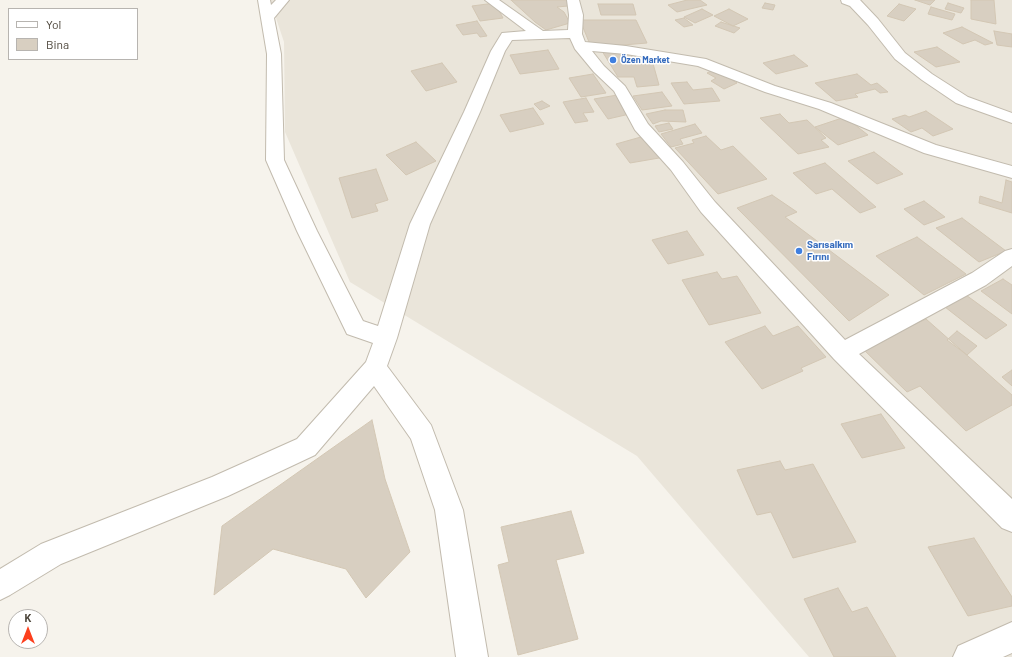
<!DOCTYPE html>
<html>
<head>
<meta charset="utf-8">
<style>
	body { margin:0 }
	#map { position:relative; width:1012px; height:657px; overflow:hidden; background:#f6f3ec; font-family:Barlow,sans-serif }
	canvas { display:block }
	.legend { position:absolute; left:8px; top:8px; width:130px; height:52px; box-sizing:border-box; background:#fff; border:1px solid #b7b4b0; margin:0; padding:5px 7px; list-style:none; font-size:12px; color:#4b4439 }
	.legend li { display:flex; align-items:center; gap:8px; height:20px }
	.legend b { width:20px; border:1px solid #b7b4b0 }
	.north { position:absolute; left:8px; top:609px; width:40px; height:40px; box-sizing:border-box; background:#fff; border:1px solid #b7b4b0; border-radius:50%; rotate:0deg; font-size:11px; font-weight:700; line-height:16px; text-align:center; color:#4b4439 }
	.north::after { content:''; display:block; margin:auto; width:14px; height:18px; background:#fc3f1d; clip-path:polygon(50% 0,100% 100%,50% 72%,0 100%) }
</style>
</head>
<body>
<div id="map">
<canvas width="1012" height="657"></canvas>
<ul class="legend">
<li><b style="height:5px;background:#fff"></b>Yol</li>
<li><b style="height:11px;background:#d8cfc1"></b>Bina</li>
</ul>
<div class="north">K</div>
</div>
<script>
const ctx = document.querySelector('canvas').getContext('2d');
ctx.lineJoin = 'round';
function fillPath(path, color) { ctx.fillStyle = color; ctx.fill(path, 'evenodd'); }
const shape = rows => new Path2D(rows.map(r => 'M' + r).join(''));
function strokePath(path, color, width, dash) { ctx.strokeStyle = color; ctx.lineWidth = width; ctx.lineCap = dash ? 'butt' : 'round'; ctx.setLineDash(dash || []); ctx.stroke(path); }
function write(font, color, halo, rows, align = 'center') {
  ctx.font = font + ' Barlow,sans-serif'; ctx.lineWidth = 3; ctx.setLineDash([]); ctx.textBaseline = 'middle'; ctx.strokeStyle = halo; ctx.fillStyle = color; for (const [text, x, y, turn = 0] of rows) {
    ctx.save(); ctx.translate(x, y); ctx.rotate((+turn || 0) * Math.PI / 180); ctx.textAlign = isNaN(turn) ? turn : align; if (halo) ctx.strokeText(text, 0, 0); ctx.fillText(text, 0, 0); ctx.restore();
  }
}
const residential = shape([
	[270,0,1012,0,1012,657,809,657,637,456,350,282,285,132,284,42]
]);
const building = shape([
	[511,0,567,0,568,6,557,7,564,12,570,23,546,30,535,22,511,0],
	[687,0,700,0,707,5,677,12,668,5,687,0],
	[915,0,935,0,930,5,915,0],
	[971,0,994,0,996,24,971,19,971,0],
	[495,3,503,18,480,21,472,6,495,3],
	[765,3,775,5,773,10,762,8,765,3],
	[948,3,964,8,961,13,945,9,948,3],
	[598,4,633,4,636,15,601,15,598,4],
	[899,4,916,9,904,21,887,16,899,4],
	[931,7,955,14,952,20,928,14,931,7],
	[702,9,713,15,695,23,684,17,702,9],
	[729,9,748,19,733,26,714,16,729,9],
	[684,18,693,25,684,27,675,20,684,18],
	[580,20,636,20,647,43,623,45,596,45,589,42,580,20],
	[477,21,487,36,480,37,477,33,463,35,456,25,477,21],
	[721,22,740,28,734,33,715,26,721,22],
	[962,27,993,43,985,45,975,40,963,44,943,33,962,27],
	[994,31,1012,34,1012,47,997,45,994,31],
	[937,47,960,62,936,67,914,52,937,47],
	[548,50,559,69,520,74,510,55,548,50],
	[602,51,627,53,652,60,659,85,637,87,634,77,618,77,602,51],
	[794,55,808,66,776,74,763,63,794,55],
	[442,63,457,82,426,91,411,71,442,63],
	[715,69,737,83,724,89,711,81,716,78,707,73,715,69],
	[593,74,606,93,581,97,569,78,593,74],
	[857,74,871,85,877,83,888,92,880,93,875,89,855,94,858,97,836,101,815,83,857,74],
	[687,82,693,90,712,88,720,101,684,104,671,83,687,82],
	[662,92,672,106,642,110,633,96,662,92],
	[623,94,634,113,608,119,594,99,623,94],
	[586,98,594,112,583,113,588,121,575,123,563,102,586,98],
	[542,101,550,106,540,110,534,104,542,101],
	[533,108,544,124,510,132,500,115,533,108],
	[665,110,683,110,686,122,661,121,653,124,646,114,665,110],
	[926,111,953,129,933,136,922,128,911,132,892,119,905,115,909,117,926,111],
	[780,114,789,123,807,120,826,138,821,140,829,147,798,154,760,118,780,114],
	[845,117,868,135,838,145,815,127,845,117],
	[669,123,673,129,659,132,655,126,669,123],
	[695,124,702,133,680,139,683,144,671,147,661,134,695,124],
	[648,135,665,157,630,163,616,144,648,135],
	[706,136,721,150,733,146,767,179,718,194,675,148,694,143,692,140,706,136],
	[416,142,436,161,406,175,386,155,416,142],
	[874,152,903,174,877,184,848,161,874,152],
	[825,163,876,207,860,213,832,189,816,194,793,173,825,163],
	[376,169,388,200,375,204,378,211,352,218,339,178,376,169],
	[1006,180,1012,182,1012,213,979,203,980,196,1002,203,1006,180],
	[772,195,797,212,785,217,889,295,849,321,737,208,772,195],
	[924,201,945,217,924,225,904,209,924,201],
	[962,218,1006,251,979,262,936,228,962,218],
	[687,231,704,255,668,264,652,240,687,231],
	[917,237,966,274,924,295,876,256,917,237],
	[717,272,722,279,737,276,761,313,709,325,682,280,717,272],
	[1003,279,1012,285,1012,314,981,291,1003,279],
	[966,295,1007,325,986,339,945,307,966,295],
	[926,319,1012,395,1012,405,966,431,920,386,907,392,863,349,926,319],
	[765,326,773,336,798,326,826,357,801,368,803,371,762,389,725,342,765,326],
	[957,331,977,346,967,355,947,340,957,331],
	[1012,370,1012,386,1002,377,1012,370],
	[881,414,905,448,862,458,841,424,881,414],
	[372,420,385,479,410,552,366,598,346,569,273,549,214,595,222,526,372,420],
	[780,461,785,470,813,464,856,542,793,558,771,512,757,515,737,470,780,461],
	[571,511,584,553,556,560,578,639,518,655,498,565,509,562,501,527,571,511],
	[974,538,1012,597,1012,606,968,616,928,547,974,538],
	[838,588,852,612,867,607,896,657,834,657,804,599,838,588]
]);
const minor = shape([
	[258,0,270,0,271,5,276,0,289,0,274,18,281,54,284,160,317,231,363,321,378,326,410,224,464,112,491,51,502,33,526,31,485,0,499,0,543,31,568,30,569,15,567,0,579,0,583,15,582,34,585,42,626,46,706,59,775,86,831,103,936,145,1012,166,1012,178,924,153,819,109,765,92,698,66,626,54,592,51,604,66,625,86,648,124,683,162,715,202,845,340,972,273,1005,251,1012,249,1012,266,986,285,859,354,1012,499,1012,532,1002,528,834,359,701,212,671,170,635,130,614,91,594,72,575,49,570,38,512,40,505,51,480,112,430,224,397,338,387,366,431,425,463,510,488,657,456,657,435,510,411,439,374,386,315,455,228,496,61,564,10,595,0,600,0,569,41,544,212,477,297,439,366,362,373,343,347,334,297,231,266,160,267,54,258,0],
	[841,0,860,0,878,19,905,53,932,74,968,97,1012,113,1012,123,956,103,922,80,895,59,868,25,850,6,842,3,841,0],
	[1012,622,1012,653,1003,657,953,657,958,646,1012,622]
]);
const markers = [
	[613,60,4,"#3f7fe0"],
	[799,251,4,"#3f7fe0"]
];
const farShopnames = [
	["Özen Market",621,60]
];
const shopNames = [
	["Sarısalkım",807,245],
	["Fırını",807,257]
];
fillPath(residential, '#eae5da');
fillPath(building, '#d8cfc1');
strokePath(building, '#d3c7b4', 1);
strokePath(minor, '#c2bbae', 2);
fillPath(minor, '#fff');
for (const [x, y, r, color] of markers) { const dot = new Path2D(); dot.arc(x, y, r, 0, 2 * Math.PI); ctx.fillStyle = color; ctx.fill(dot); strokePath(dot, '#fff', 1.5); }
write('bold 9px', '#366cbe', '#fff', farShopnames, 'left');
write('bold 10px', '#366cbe', '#fff', shopNames, 'left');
</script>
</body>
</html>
